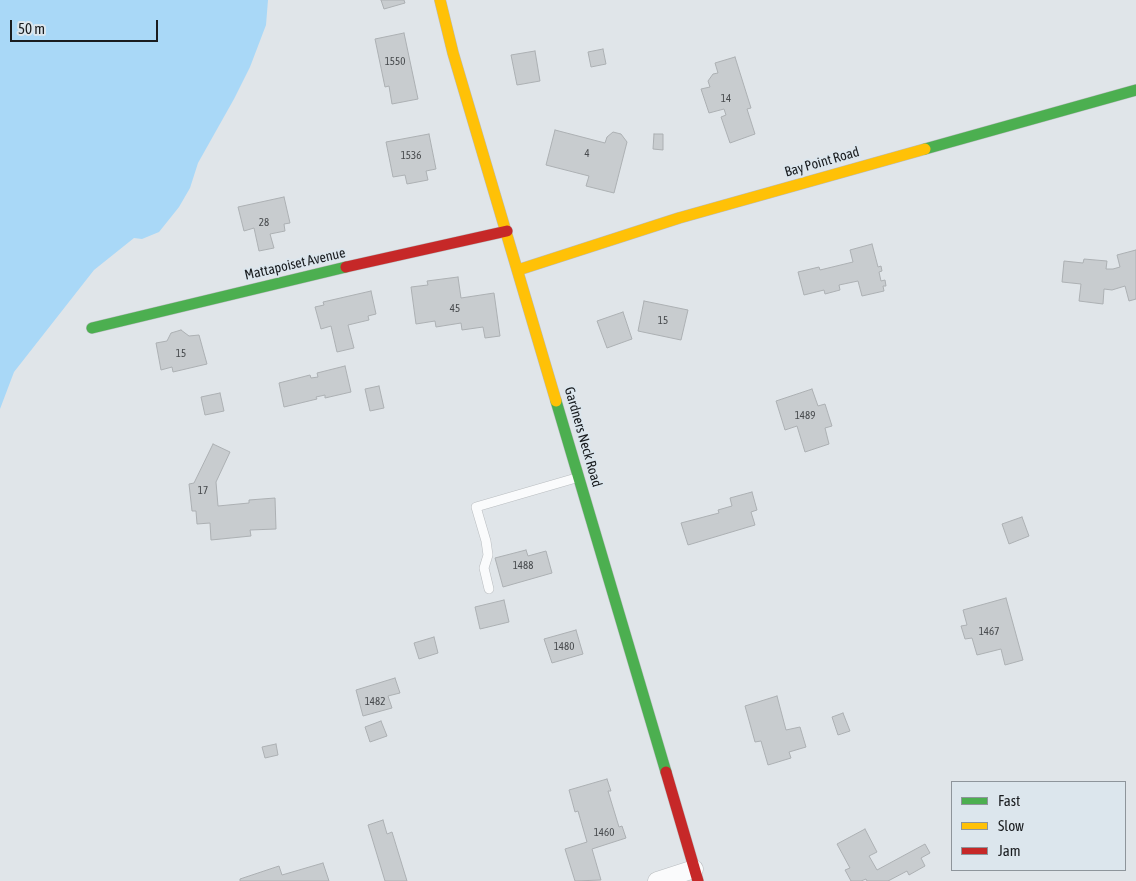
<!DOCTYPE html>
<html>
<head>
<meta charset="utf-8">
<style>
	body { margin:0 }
	#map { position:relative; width:1136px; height:881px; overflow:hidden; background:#e0e5e9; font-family:"Asap Condensed",sans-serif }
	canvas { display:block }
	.legend { position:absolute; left:951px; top:781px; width:175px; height:90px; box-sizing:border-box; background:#dce6ed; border:1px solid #8e959b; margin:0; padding:6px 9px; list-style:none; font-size:15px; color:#191c1f }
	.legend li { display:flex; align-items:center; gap:10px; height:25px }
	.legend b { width:25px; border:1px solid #8e959b }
	.scale { position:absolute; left:10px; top:20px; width:148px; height:22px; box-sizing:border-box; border:2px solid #191c1f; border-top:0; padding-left:6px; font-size:15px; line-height:18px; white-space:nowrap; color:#191c1f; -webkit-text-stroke:4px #dce6ed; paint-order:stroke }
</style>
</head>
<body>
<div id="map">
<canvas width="1136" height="881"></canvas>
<ul class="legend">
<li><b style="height:6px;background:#4caf50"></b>Fast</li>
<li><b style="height:6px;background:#ffc107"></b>Slow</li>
<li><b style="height:6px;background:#c62828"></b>Jam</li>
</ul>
<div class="scale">50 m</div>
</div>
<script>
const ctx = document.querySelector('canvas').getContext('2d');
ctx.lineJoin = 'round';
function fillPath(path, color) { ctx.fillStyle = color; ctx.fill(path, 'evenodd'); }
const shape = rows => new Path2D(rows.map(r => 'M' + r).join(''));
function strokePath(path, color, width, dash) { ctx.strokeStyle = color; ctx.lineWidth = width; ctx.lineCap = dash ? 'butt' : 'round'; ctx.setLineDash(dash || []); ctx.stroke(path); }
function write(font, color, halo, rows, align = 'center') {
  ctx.font = font + ' "Asap Condensed",sans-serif'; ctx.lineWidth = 4; ctx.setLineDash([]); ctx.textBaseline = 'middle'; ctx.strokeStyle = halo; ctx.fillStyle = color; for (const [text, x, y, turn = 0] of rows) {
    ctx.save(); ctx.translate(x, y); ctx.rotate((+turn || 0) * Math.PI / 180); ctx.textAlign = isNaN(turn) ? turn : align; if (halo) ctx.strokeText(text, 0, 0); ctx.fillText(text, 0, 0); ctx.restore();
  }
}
const water = shape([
	[0,0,268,0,266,25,250,67,234,99,198,163,190,188,179,207,159,232,142,239,134,238,94,270,14,372,0,409]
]);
const building = shape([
	[381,0,404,0,405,3,384,9,381,0],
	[404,33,418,99,392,104,389,86,385,87,375,39,404,33],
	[603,49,606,64,591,67,588,52,603,49],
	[535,51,540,81,517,85,511,55,535,51],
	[735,57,751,108,747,109,755,134,730,143,721,117,726,115,724,109,709,113,701,89,710,87,708,81,713,74,718,73,715,63,735,57],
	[555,130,605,143,607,137,613,132,621,134,627,142,614,193,586,186,589,176,546,165,555,130],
	[429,134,436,169,426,171,428,180,407,184,405,175,393,177,386,142,429,134],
	[654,134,663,134,663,150,653,149,654,134],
	[284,197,290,223,284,224,285,231,270,234,274,248,259,251,254,228,244,231,238,207,284,197],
	[872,244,878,267,881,266,882,271,879,272,881,281,885,280,886,286,883,286,884,291,862,296,858,281,839,285,840,290,825,294,824,290,804,295,798,272,819,267,820,270,853,262,850,250,872,244],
	[1136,250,1136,299,1129,301,1125,286,1112,290,1104,289,1103,304,1079,301,1081,284,1062,282,1064,261,1083,263,1084,259,1107,261,1106,269,1113,269,1120,267,1117,255,1136,250],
	[458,277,461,298,494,293,500,336,485,338,483,327,462,330,461,323,436,327,435,321,416,324,411,287,428,285,427,281,458,277],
	[371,291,376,314,368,316,369,320,348,325,354,348,337,352,331,326,321,329,315,307,324,305,323,302,371,291],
	[644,301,688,310,681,340,638,331,644,301],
	[623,312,632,339,607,348,597,321,623,312],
	[181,330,189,336,199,335,207,364,173,372,172,367,161,370,156,343,167,341,171,333,181,330],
	[345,366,351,392,325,398,325,395,316,397,317,399,284,407,279,383,310,375,311,378,318,377,317,373,345,366],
	[379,386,384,408,370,411,365,389,379,386],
	[812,389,818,406,825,404,832,426,825,428,829,444,805,452,797,426,785,430,776,401,812,389],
	[220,393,224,411,205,415,201,397,220,393],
	[213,444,230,452,216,482,218,506,249,503,249,500,275,498,276,529,250,530,251,536,211,540,210,523,197,524,196,511,192,511,189,484,194,483,213,444],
	[752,492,757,510,751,512,755,525,688,545,681,523,719,513,718,510,732,506,730,498,752,492],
	[1022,517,1029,536,1009,544,1002,524,1022,517],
	[526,550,528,556,546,551,552,573,503,587,495,558,526,550],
	[1006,598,1023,660,1005,665,1001,649,977,655,972,638,965,639,961,626,967,625,963,610,1006,598],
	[504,600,509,622,480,629,475,607,504,600],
	[576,630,583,654,552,663,544,639,576,630],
	[434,637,438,653,419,659,414,643,434,637],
	[395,678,400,693,388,696,392,708,363,716,356,690,395,678],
	[777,696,786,730,800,727,806,747,789,752,791,758,768,765,761,741,755,742,745,706,777,696],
	[843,713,850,731,838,735,832,717,843,713],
	[381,721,387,736,370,742,365,727,381,721],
	[276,744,278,755,265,758,262,747,276,744],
	[607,779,611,791,608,791,619,827,622,826,626,838,592,849,601,880,575,881,565,849,587,842,578,811,575,812,569,790,607,779],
	[383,820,387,834,392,832,407,881,385,881,368,825,383,820],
	[865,829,877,852,869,856,877,870,925,844,930,853,921,858,925,866,909,875,907,871,888,881,867,881,866,879,861,881,851,881,845,870,850,868,837,844,865,829],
	[323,863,329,881,240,881,240,879,279,866,282,875,323,863]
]);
const lane = shape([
	[489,589,484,568,488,555,486,541,476,507,576,478]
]);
const street = shape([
	[657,881,694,869]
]);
const fast = shape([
	[925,149,1136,90],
	[92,328,346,267],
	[556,401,666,772]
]);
const slow = shape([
	[440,0,453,53,556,401],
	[518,270,679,218,925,149]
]);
const jam = shape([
	[346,267,507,231],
	[666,772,698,881]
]);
const numberNames = [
	["1550",395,62],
	["14",726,99],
	["4",587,154],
	["1536",411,156],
	["28",264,223],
	["45",455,309],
	["15",663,321],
	["15",181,354],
	["1489",805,416],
	["17",203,491],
	["1488",523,566],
	["1467",989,632],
	["1480",564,647],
	["1482",375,702],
	["1460",604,833]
];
const streetNames = [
	["Bay Point Road",822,162,-16],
	["Mattapoiset Avenue",295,264,-13],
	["Gardners Neck Road",583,437,74]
];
fillPath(water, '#a9d8f7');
fillPath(building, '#c8cccf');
strokePath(building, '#acb0b3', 1);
strokePath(lane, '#b9bdc0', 10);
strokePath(street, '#b9bdc0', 19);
strokePath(fast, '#b9bdc0', 12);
strokePath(slow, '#b9bdc0', 12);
strokePath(jam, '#b9bdc0', 12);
strokePath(lane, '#fafbfc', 9);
strokePath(street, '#fafbfc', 18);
strokePath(fast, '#4caf50', 11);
strokePath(slow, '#ffc107', 11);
strokePath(jam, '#c62828', 11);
write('11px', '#484b4e', null, numberNames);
write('14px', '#191c1f', '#dce6ed', streetNames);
</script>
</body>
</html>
